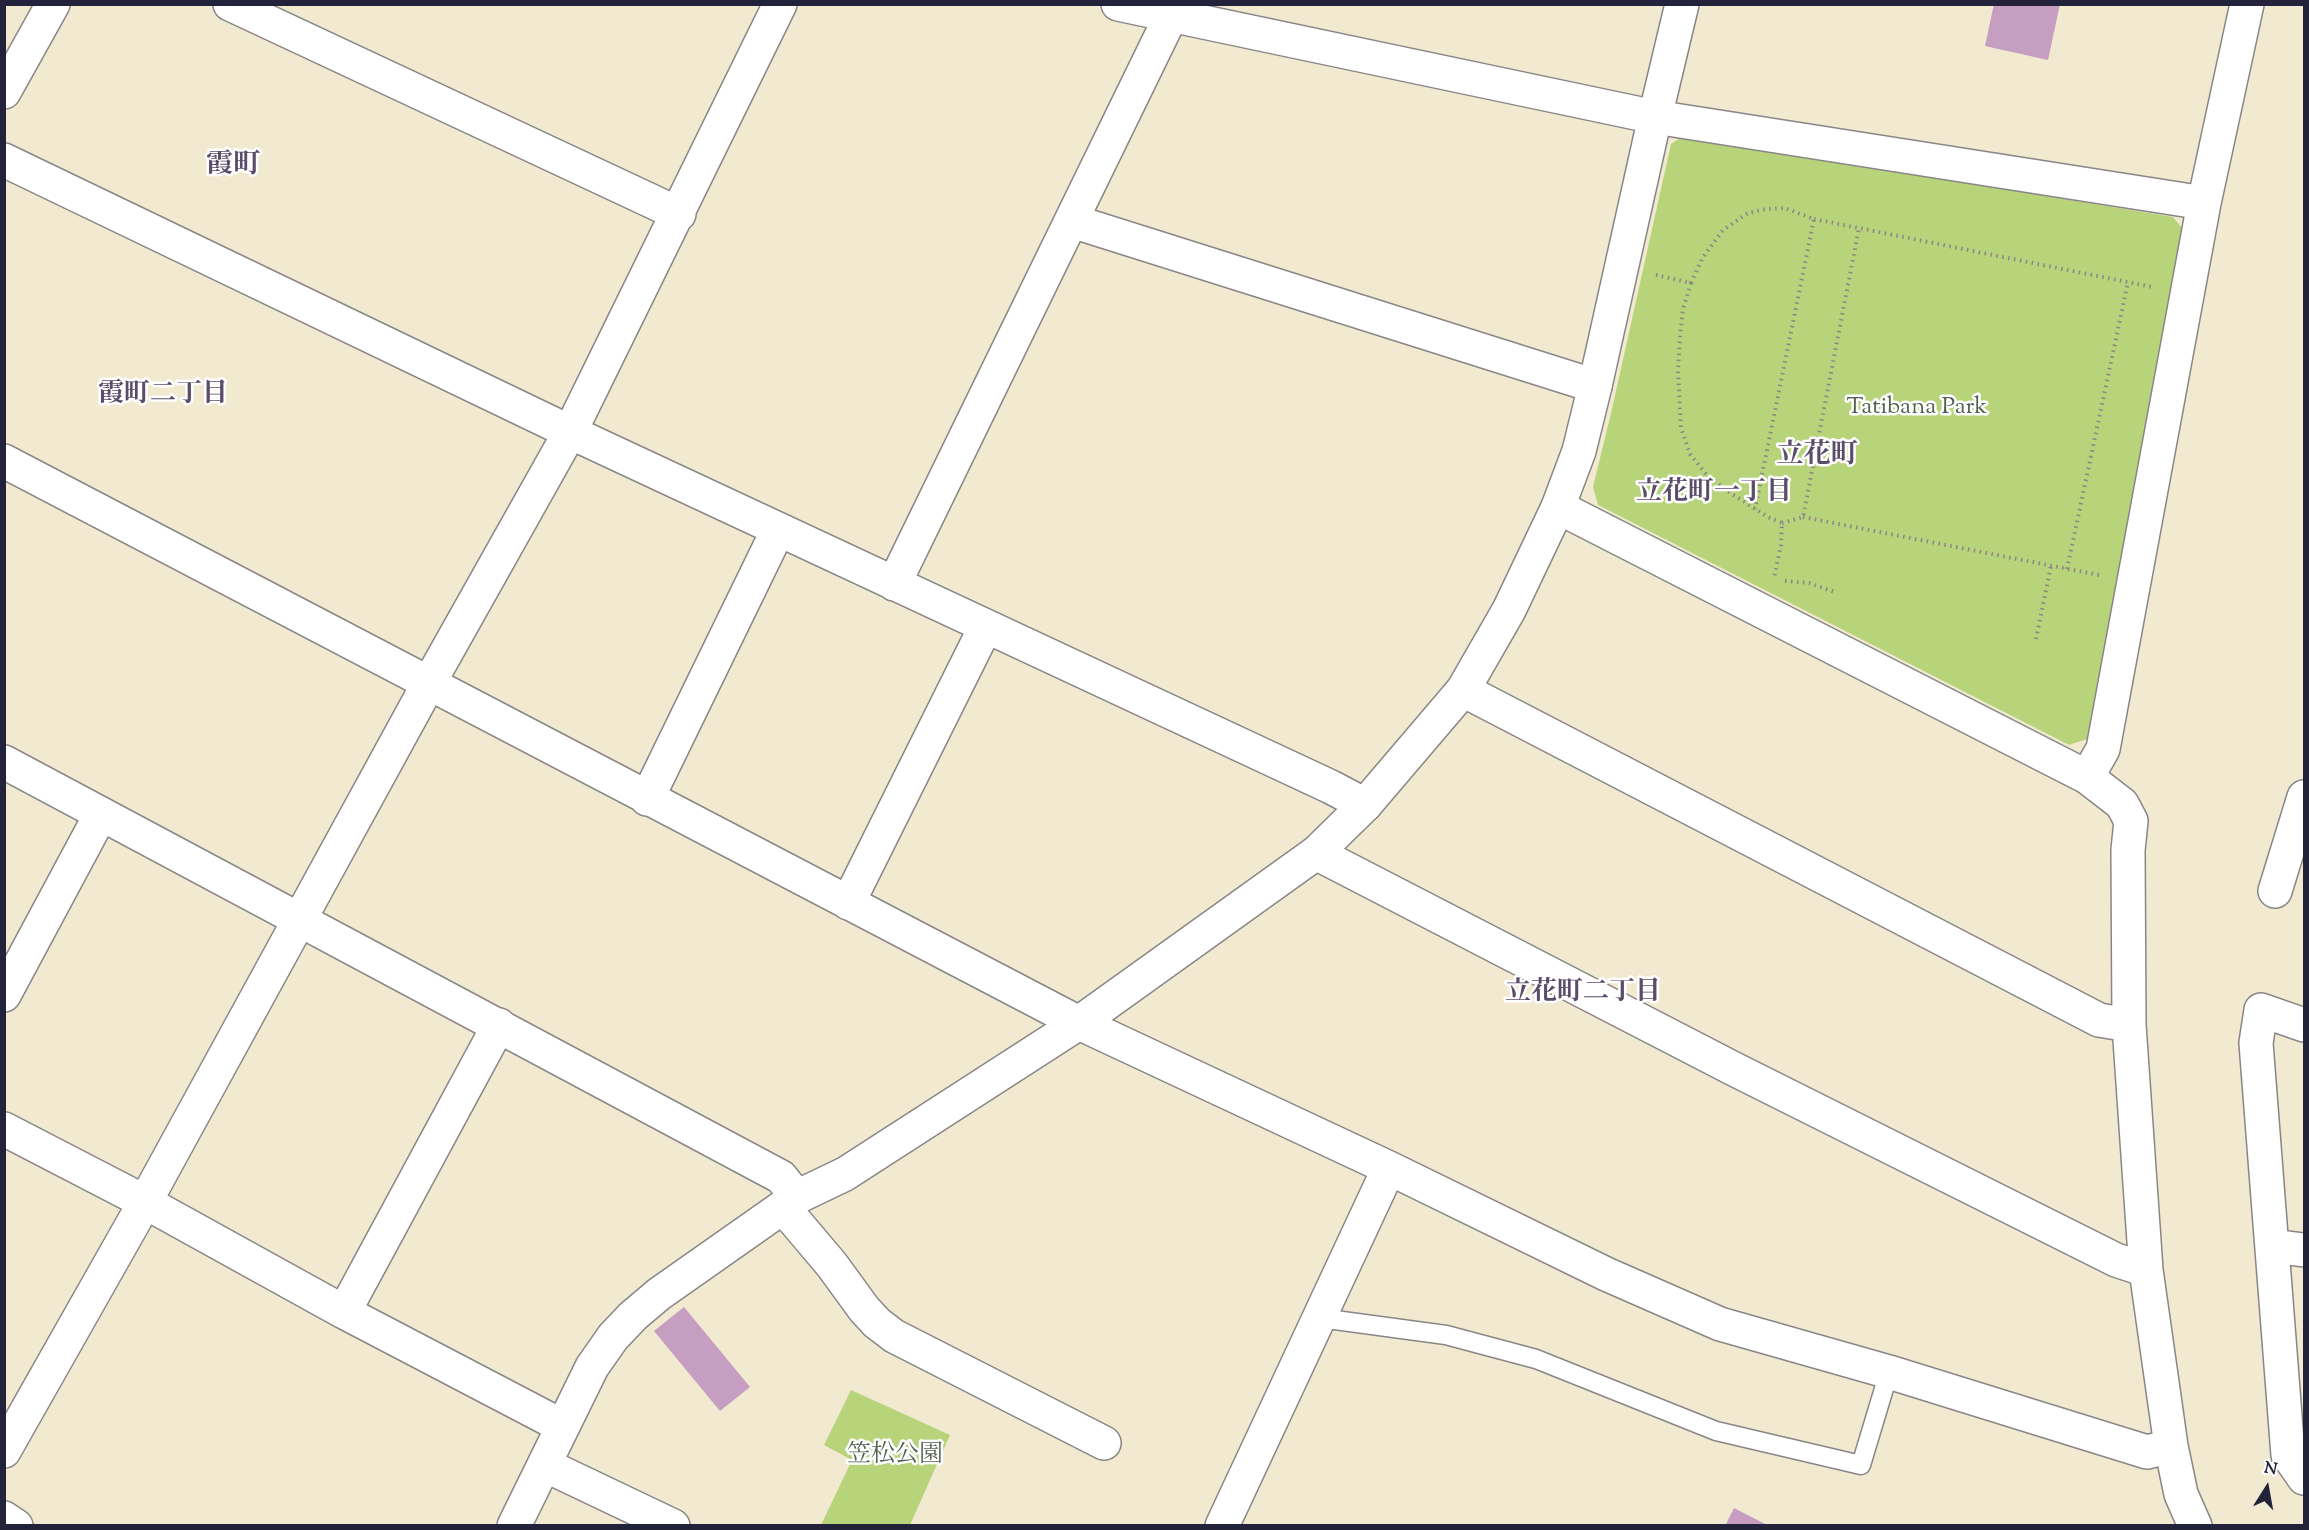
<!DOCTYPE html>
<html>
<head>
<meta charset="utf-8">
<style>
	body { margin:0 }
	#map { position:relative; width:2309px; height:1530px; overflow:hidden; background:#f1e9d0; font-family:"Sorts Mill Goudy",serif }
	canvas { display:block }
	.frame { position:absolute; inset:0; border:6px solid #22223b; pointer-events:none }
	.north { position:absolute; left:2237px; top:1458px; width:60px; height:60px; -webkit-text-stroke:4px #fff; paint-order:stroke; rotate:11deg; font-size:16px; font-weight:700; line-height:24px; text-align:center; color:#22223b }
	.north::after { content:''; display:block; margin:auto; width:21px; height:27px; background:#22223b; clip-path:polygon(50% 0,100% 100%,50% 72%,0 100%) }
</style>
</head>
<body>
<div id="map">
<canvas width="2309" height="1530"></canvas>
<div class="frame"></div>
<div class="north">N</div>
</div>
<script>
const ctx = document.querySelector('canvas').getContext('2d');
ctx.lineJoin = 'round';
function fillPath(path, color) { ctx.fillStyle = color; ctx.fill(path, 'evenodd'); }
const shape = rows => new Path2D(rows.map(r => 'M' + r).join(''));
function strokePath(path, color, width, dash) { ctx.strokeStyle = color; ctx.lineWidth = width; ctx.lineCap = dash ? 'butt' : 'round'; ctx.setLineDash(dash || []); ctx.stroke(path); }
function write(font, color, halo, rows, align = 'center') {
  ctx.font = font + ' "Sorts Mill Goudy","Noto Serif JP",serif'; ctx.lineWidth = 5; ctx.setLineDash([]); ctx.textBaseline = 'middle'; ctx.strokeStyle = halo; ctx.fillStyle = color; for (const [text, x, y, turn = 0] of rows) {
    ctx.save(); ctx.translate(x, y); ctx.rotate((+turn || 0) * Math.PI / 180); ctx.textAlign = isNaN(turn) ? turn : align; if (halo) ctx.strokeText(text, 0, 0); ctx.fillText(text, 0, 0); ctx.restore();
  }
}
const green = shape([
	[1683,136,2173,217,2186,233,2087,739,2069,745,1598,505,1593,487,1612,409,1671,144],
	[851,1390,950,1435,910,1525,821,1525,852,1460,824,1445]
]);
const building = shape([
	[1994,4,2060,4,2048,60,1985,46],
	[684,1307,750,1387,720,1411,654,1331],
	[1734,1508,1769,1526,1725,1526]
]);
const path = shape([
	[1814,219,2152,287],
	[1656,275,1691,283,1703,257,1723,230,1748,213,1766,209,1785,208,1814,219,1755,509],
	[1691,283,1683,309,1680,336,1678,371,1681,428,1690,454,1706,474,1729,492,1768,517,1782,523,1781,545,1774,578],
	[1803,517,2099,575],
	[1782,523,1803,517,1859,228],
	[2067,569,2128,282],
	[1785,581,1809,583,1835,592],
	[2036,639,2051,566]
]);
const lane = shape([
	[1320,1318,1446,1335,1536,1359,1716,1431,1861,1465,1889,1372]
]);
const street = shape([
	[230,4,679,214],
	[1118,4,1655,117,2204,203],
	[4,92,53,4],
	[4,160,570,432,1331,787,1365,805],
	[1072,221,1595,386],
	[4,461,1079,1023,1389,1168,1606,1274,1720,1324,1889,1372,2147,1452,2171,1446],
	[1558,507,2087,777,2122,804,2131,821,2128,850,2129,1025,2146,1270,2171,1446,2181,1494,2195,1526],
	[894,584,1171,16],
	[1463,690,2099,1020,2129,1025],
	[2087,777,2103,749,2204,203,2247,4],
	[647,799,778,530],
	[1316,853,1734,1069,2116,1260,2146,1270],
	[2275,891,2304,797],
	[848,903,986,626],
	[4,995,101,814],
	[2304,1025,2261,1010,2256,1043,2288,1455,2304,1478],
	[4,1129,145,1202,344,1312,562,1426],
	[783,1207,832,1265,864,1309,877,1323,894,1336,1104,1443],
	[2272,1246,2304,1250],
	[344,1312,499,1025],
	[4,1451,145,1202,429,683,570,432,780,4],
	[545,1465,673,1526],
	[4,1518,16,1526],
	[514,1526,592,1367,613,1337,633,1316,659,1294,797,1197],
	[1222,1526,1389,1168]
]);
const secondary = shape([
	[4,762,781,1177,797,1197,845,1174,1079,1023,1316,853,1365,805,1463,690,1509,610,1558,507,1579,451,1595,386,1655,117,1682,4]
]);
const parkNames = [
	["Tatibana Park",1917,409],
	["笠松公園",895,1457]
];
const neighbourhoodNames = [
	["霞町二丁目",163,397],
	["立花町一丁目",1714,495],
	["立花町二丁目",1583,995]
];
const quarterNames = [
	["霞町",233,167],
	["立花町",1817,457]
];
fillPath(green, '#b7d47b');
fillPath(building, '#c59ec2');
strokePath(lane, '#8a8686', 21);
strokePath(street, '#8a8686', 36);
strokePath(secondary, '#8a8686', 36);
strokePath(path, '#8a8686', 4, [1.5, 4.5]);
strokePath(lane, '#fff', 18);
strokePath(street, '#fff', 33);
strokePath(secondary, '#fff', 33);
write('24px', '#566051', '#fff', parkNames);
write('bold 26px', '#5b4d6a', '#fff', neighbourhoodNames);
write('bold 27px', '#5b4d6a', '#fff', quarterNames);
</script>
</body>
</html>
